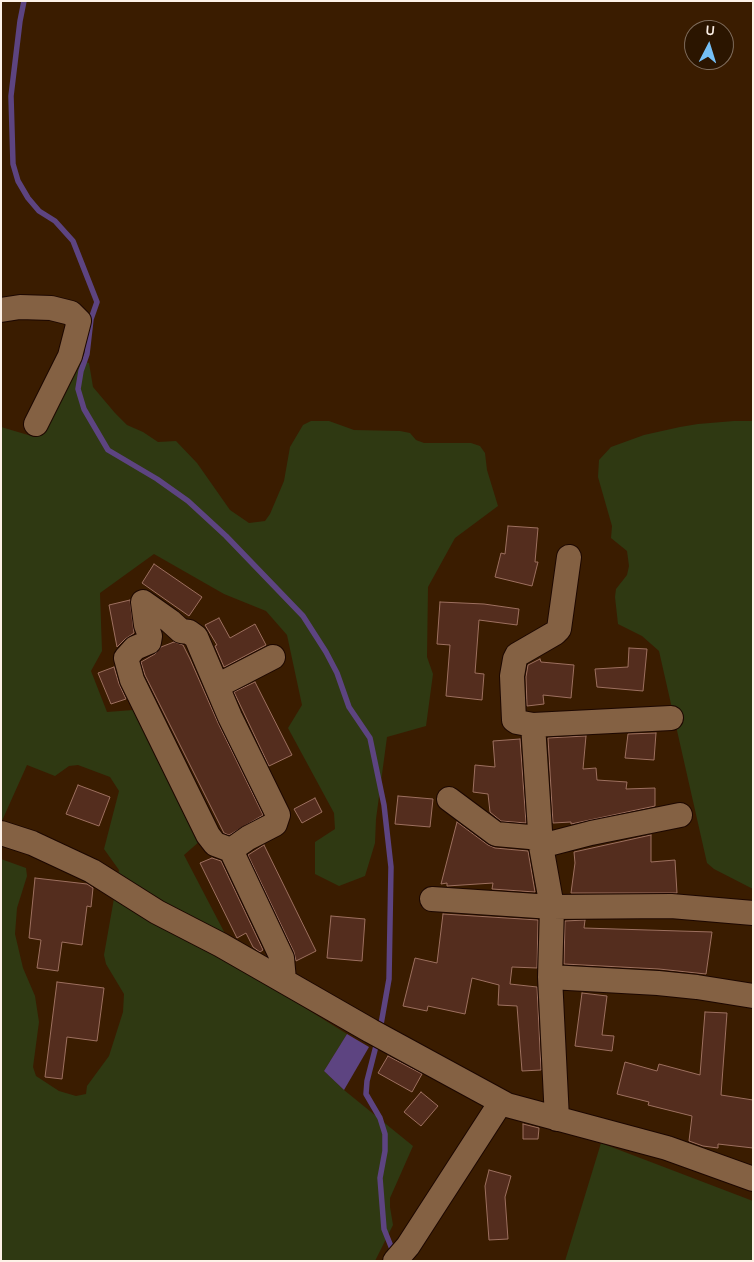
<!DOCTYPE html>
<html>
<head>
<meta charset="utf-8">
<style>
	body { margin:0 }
	#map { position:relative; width:754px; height:1262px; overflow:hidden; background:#3a1c00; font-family:Karla,sans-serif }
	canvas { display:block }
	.frame { position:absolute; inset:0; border:2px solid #fdf1e7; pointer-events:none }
	.north { position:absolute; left:684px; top:20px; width:50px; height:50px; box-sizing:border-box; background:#2b1500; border:1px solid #7f6d5c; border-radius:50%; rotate:5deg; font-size:14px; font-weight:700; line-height:20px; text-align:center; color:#fdf1e7 }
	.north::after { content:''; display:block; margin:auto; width:18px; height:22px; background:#75c0f6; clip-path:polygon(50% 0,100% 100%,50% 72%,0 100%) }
</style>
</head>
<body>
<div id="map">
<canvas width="754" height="1262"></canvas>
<div class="frame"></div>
<div class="north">U</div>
</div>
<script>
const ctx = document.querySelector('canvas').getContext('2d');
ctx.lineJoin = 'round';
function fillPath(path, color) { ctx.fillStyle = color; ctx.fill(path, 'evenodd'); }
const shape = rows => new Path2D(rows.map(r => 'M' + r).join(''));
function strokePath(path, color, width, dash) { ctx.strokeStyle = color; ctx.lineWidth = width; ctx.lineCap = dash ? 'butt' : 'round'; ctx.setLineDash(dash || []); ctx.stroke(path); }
const green = shape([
	[70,356,89,363,93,387,115,413,127,425,143,432,158,442,176,441,197,463,230,510,249,523,265,521,270,514,284,481,290,447,303,425,311,421,329,421,354,430,400,431,410,433,416,440,424,443,471,443,480,446,485,453,487,470,498,506,455,538,428,587,427,657,433,674,426,726,387,737,376,819,375,843,365,876,339,886,315,874,315,842,335,829,334,813,288,728,302,705,287,635,266,611,224,594,154,554,100,593,102,651,91,671,107,712,133,710,200,841,184,855,244,970,347,1034,324,1071,344,1090,413,1146,390,1198,390,1207,393,1225,375,1261,1,1261,1,859,26,868,27,876,17,908,15,934,23,968,35,996,39,1022,33,1067,36,1076,59,1091,76,1096,86,1094,87,1086,109,1056,123,1012,124,994,106,964,104,955,119,870,104,849,119,791,110,777,78,765,69,766,55,776,27,765,1,823,1,427,35,437],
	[734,421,753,421,753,889,714,869,707,863,659,651,642,636,618,624,615,597,616,589,627,575,629,566,627,551,611,538,612,526,598,477,599,460,611,447,644,435,680,427,698,424],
	[601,1143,753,1201,753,1261,565,1261]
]);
const water = shape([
	[347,1034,369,1047,344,1090,324,1071]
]);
const stream = shape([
	[24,1,20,21,11,96,13,164,18,181,28,198,39,211,55,221,73,241,97,302,91,319,87,354,81,371,78,389,84,409,108,450,157,479,188,501,226,536,303,616,326,652,337,673,349,707,370,738,384,805,391,867,389,979,380,1030],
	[377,1042,367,1081,366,1094,380,1118,385,1134,385,1151,380,1178,384,1229,394,1254]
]);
const building = shape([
	[508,526,538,528,535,562,538,562,532,586,495,577,501,553,505,554,508,526],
	[154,564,202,597,189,616,142,583,154,564],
	[130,600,134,633,125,639,117,647,109,605,130,600],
	[440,602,484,604,519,609,517,625,479,620,475,673,484,674,482,700,446,696,450,645,437,644,440,602],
	[219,618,230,638,255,624,266,645,224,667,215,646,217,645,205,625,219,618],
	[174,642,183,645,190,659,218,723,263,815,229,835,224,833,145,675,141,662,155,654,161,647,174,642],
	[629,648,647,649,643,691,597,687,595,669,628,667,629,648],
	[540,659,541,662,574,665,571,698,543,695,544,704,527,706,526,677,528,665,540,659],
	[114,667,119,684,126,699,111,704,98,673,114,667],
	[255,682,292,755,269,766,234,692,255,682],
	[656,733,654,760,625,758,628,734,656,733],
	[586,736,583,769,596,768,597,780,627,782,626,789,655,788,655,806,571,824,571,822,553,823,548,738,586,736],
	[520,739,526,823,501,821,490,812,488,794,473,792,475,765,495,767,493,741,520,739],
	[78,785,110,797,99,826,66,814,78,785],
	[398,796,433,799,430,827,395,824,398,796],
	[315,798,322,812,302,823,294,809,315,798],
	[457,822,488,845,495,848,528,851,535,892,492,889,493,883,447,886,447,883,441,884,457,822],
	[651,835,651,862,675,860,677,893,571,893,575,863,574,852,651,835],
	[264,845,316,951,296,961,294,952,248,855,264,845],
	[212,858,221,861,263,950,260,952,253,947,246,933,237,938,200,863,212,858],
	[35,878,87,884,93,888,91,907,87,906,82,945,62,942,58,971,37,968,41,940,29,938,35,878],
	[443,914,538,920,537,968,512,967,510,984,537,987,541,1070,522,1071,517,1006,498,1005,499,985,472,978,465,1014,428,1006,427,1011,403,1006,415,958,437,963,443,914],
	[331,916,365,919,362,961,327,958,331,916],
	[585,920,584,928,712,932,706,974,659,969,564,964,565,921,585,920],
	[57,982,104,988,97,1041,67,1037,62,1079,45,1077,57,982],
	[582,993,607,996,602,1035,614,1036,612,1051,575,1046,582,993],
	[705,1012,727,1013,721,1095,753,1100,753,1148,718,1144,718,1148,703,1146,689,1141,692,1116,648,1105,649,1102,617,1094,625,1062,657,1071,659,1064,700,1075,705,1012],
	[388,1056,422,1074,412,1092,378,1073,388,1056],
	[421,1092,438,1106,421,1126,404,1112,421,1092],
	[523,1124,539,1128,538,1139,523,1139,523,1124],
	[489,1170,511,1176,505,1197,508,1239,489,1240,485,1186,489,1170]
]);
const minor = shape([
	[1,310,20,307,51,308,71,313,79,321,70,356,36,424],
	[217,686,273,657],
	[533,725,671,718],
	[449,799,496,834,541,838],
	[1,833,32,843,92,871,157,912,221,945,371,1031,507,1105,667,1148,753,1179],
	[541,846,591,833,680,815],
	[231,850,248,838,275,824,278,815,230,717,196,637,189,632,181,631,170,621,143,602,146,625,150,636,149,642,135,648,126,658,132,680,208,835,215,844,231,850,282,958,284,980],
	[432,899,552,907,671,906,753,913],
	[550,977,658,983,697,987,753,996],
	[557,1119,550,977,552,907,541,846,533,725,517,722,514,720,512,676,515,659,517,655,555,633,559,629,569,557],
	[395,1261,408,1246,501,1102]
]);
fillPath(green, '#2f3912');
fillPath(water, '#5d4481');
strokePath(stream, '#5d4481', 5.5);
fillPath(building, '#542d1e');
strokePath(building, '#9d705f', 1);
strokePath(minor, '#1c0700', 26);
strokePath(minor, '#846143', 24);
</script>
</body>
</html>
